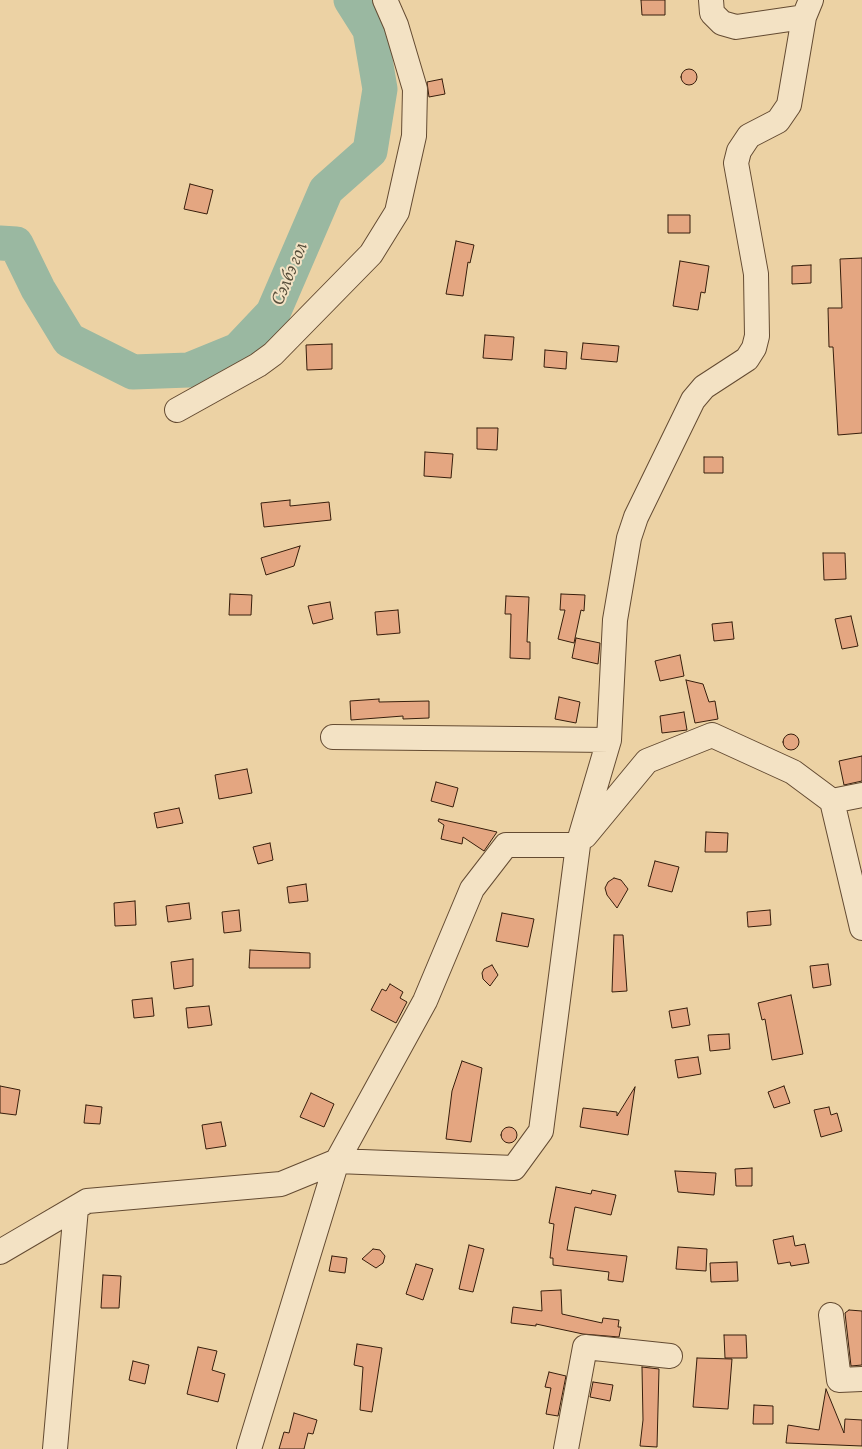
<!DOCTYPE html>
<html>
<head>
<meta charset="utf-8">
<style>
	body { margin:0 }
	canvas { display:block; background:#ecd2a4 }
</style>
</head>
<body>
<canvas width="862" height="1449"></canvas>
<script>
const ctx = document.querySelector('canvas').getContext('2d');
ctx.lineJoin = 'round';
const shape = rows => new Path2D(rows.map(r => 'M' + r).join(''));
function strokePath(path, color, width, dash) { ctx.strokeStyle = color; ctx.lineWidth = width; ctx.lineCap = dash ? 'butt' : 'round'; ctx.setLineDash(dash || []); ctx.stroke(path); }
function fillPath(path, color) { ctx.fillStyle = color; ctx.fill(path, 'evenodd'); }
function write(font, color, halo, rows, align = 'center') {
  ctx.font = font + ' Alegreya,serif'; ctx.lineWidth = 4; ctx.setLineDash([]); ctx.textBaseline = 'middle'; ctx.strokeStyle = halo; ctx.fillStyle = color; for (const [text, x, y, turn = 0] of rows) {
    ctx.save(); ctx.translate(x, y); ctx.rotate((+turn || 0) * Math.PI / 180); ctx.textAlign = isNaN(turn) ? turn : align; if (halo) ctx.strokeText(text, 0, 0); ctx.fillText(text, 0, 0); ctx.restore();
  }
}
const river = shape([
	[0,243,16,244,38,289,69,340,133,372,189,370,238,350,273,313,326,190,370,151,380,89,370,30,351,0]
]);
const building = shape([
	[641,0,665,0,665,15,642,15,641,0],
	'681 77a8 8 0 1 1 16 0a8 8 0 1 1-16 0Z',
	[442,79,445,94,429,97,427,82,442,79],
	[190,184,213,190,207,214,184,209,190,184],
	[668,215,690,215,690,233,668,233,668,215],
	[456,241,474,245,470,263,468,262,463,296,446,294,456,241],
	[862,258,862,433,838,435,833,347,829,347,828,308,842,308,840,259,862,258],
	[680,261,709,266,705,293,701,292,698,310,673,306,680,261],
	[811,265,811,283,792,284,792,266,811,265],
	[485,335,514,337,512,360,483,358,485,335],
	[583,343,619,346,617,362,581,359,583,343],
	[332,344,332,369,307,370,306,345,332,344],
	[545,350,567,352,566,369,544,367,545,350],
	[477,428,498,428,497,450,477,449,477,428],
	[425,452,453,454,451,478,424,476,425,452],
	[704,457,723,457,723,473,704,473,704,457],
	[290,500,290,506,329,502,331,520,264,527,261,503,290,500],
	[300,546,294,566,266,575,261,558,300,546],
	[823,553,845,553,846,579,824,580,823,553],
	[230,594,252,595,251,615,229,615,230,594],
	[561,594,585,595,584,611,581,610,574,643,558,639,565,610,560,610,561,594],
	[506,596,529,597,527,642,530,642,530,659,510,658,511,614,505,614,506,596],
	[330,602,333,619,313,624,308,606,330,602],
	[398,610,400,633,377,635,375,612,398,610],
	[851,616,858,646,842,649,835,619,851,616],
	[732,622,734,639,714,641,712,624,732,622],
	[576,638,600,643,598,664,572,658,576,638],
	[680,655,684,676,660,681,655,661,680,655],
	[686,680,703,684,709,702,715,701,718,719,695,723,686,680],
	[559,697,580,702,576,723,555,719,559,697],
	[379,699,379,702,429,701,429,718,403,719,403,716,351,720,350,701,379,699],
	[684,712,687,730,662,733,660,716,684,712],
	'783 742a8 8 0 1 1 16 0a8 8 0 1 1-16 0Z',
	[862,756,862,781,844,785,839,761,862,756],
	[247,769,252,793,219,799,215,775,247,769],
	[436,782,458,788,453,807,431,801,436,782],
	[179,808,183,823,157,828,154,813,179,808],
	[439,819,462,824,497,832,484,851,463,837,462,844,441,839,444,825,438,821,439,819],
	[706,832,728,833,727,852,705,852,706,832],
	[270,843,273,860,258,864,253,847,270,843],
	[655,861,679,867,672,892,648,886,655,861],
	[614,878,621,880,628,889,617,908,607,895,605,888,608,882,614,878],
	[306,884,308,901,289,903,287,887,306,884],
	[135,901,136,925,115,926,114,903,135,901],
	[189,903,191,919,168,922,166,906,189,903],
	[239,910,241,931,224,933,222,912,239,910],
	[770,910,771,925,748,927,747,912,770,910],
	[502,913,534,919,528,947,496,941,502,913],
	[614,935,623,935,627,991,612,992,614,935],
	[250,950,310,953,310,968,249,968,250,950],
	[193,959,193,986,174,989,171,962,193,959],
	[828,964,831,985,813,988,810,966,828,964],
	[492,965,498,975,490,986,483,979,482,973,484,969,492,965],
	[390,984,403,992,400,998,407,1002,396,1023,371,1010,382,989,386,991,390,984],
	[791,995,803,1054,772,1060,765,1019,762,1020,758,1003,791,995],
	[152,998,154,1016,134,1018,132,1000,152,998],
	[209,1006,212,1025,188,1028,186,1008,209,1006],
	[687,1008,690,1025,672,1028,669,1011,687,1008],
	[729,1034,730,1049,710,1051,708,1035,729,1034],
	[698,1057,701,1074,678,1078,675,1060,698,1057],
	[462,1061,482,1068,471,1142,446,1139,452,1091,462,1061],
	[0,1086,20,1090,16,1115,0,1113,0,1086],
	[784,1086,790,1103,774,1108,768,1092,784,1086],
	[635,1087,628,1135,580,1127,583,1108,617,1112,617,1116,635,1087],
	[311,1093,334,1104,324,1127,300,1117,311,1093],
	[86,1105,102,1107,100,1124,84,1123,86,1105],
	[829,1107,831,1115,837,1113,842,1131,821,1137,814,1110,829,1107],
	[221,1122,226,1146,206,1149,202,1125,221,1122],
	'501 1135a8 8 0 1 1 16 0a8 8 0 1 1-16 0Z',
	[752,1168,752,1186,736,1186,735,1169,752,1168],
	[675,1171,716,1173,714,1195,678,1192,675,1171],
	[556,1187,591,1194,592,1190,616,1195,611,1215,575,1207,567,1250,627,1256,623,1282,608,1280,609,1272,553,1265,553,1258,550,1258,554,1224,549,1223,556,1187],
	[793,1236,795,1246,805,1244,809,1263,791,1266,790,1262,778,1264,773,1240,793,1236],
	[469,1245,484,1249,473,1292,459,1289,469,1245],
	[678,1247,707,1249,706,1271,676,1269,678,1247],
	[373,1249,380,1250,385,1256,383,1263,376,1268,362,1259,373,1249],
	[332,1256,347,1258,345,1273,329,1271,332,1256],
	[737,1262,738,1281,711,1282,710,1263,737,1262],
	[416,1264,433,1269,423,1300,406,1294,416,1264],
	[103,1275,121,1276,119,1308,101,1308,103,1275],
	[561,1290,562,1314,602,1323,603,1318,619,1320,618,1327,621,1327,619,1337,583,1334,536,1324,536,1326,511,1323,513,1307,542,1311,541,1291,561,1290],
	[849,1310,862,1311,862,1365,851,1366,845,1313,849,1310],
	[724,1335,746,1335,747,1358,725,1358,724,1335],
	[357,1344,382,1348,372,1412,360,1410,363,1367,354,1365,357,1344],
	[198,1347,217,1351,212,1370,225,1374,218,1402,187,1394,198,1347],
	[697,1358,732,1359,728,1409,693,1407,697,1358],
	[133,1361,149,1365,145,1384,129,1380,133,1361],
	[642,1367,659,1369,657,1447,640,1446,643,1420,642,1367],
	[549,1372,566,1376,558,1416,546,1414,551,1388,545,1387,549,1372],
	[593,1382,613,1385,610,1401,590,1397,593,1382],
	[826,1389,844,1433,845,1419,862,1420,862,1446,786,1443,788,1425,819,1430,826,1389],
	[754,1405,773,1406,773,1424,753,1424,754,1405],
	[294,1413,317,1420,313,1434,308,1433,304,1449,279,1449,284,1432,289,1433,294,1413]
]);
const minor = shape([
	[711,0,712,13,722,23,736,27,804,17],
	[177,410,258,365,273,354,371,254,397,212,414,136,415,89,396,25,385,0],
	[333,737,609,740],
	[832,801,862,928],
	[585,836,647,761,712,735,793,772,832,801,862,795],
	[0,1252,87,1201,281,1184,337,1161,514,1168,541,1131,578,845,609,740,615,620,629,538,636,517,693,400,704,387,747,359,754,348,757,336,756,274,736,163,739,151,749,136,778,121,789,105,804,17,811,0],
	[831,1315,839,1380,862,1379],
	[55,1449,76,1208],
	[249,1449,337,1161,425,1001,472,889,506,845,578,845],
	[566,1449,585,1347,670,1356]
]);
const waterNames = [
	["Сэлбэ гол",290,274,-67]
];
strokePath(river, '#9ab8a1', 35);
fillPath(building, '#e4a681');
strokePath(building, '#371e0c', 1);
strokePath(minor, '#644b32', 26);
strokePath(minor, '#f3e2c4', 24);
write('italic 19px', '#554c39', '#f3e2c4', waterNames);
</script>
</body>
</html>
